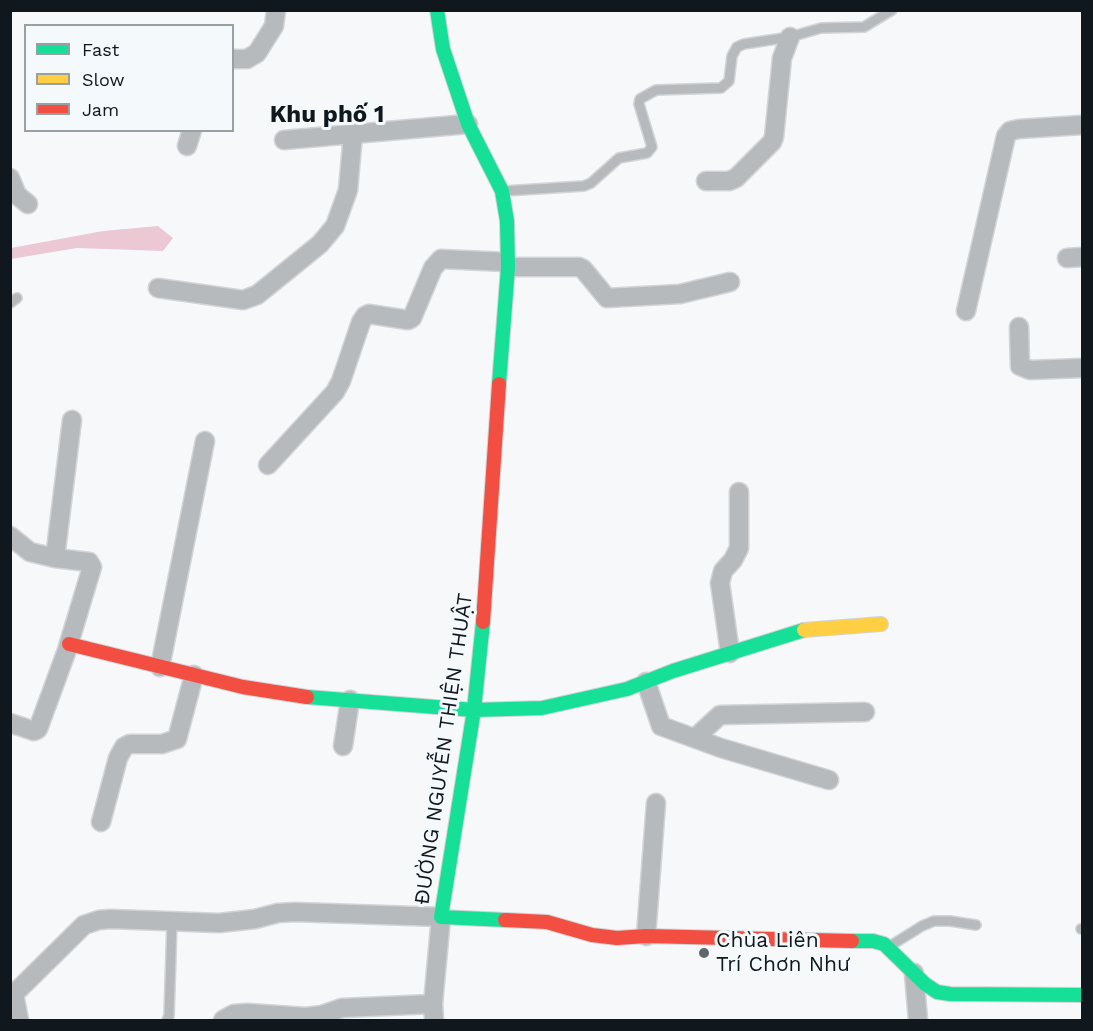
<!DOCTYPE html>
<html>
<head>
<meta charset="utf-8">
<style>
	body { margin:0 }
	#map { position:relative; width:1093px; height:1031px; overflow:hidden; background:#f6f8fa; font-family:"Work Sans",sans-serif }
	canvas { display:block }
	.frame { position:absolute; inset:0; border:12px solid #10181d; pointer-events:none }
	.legend { position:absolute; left:24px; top:24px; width:210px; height:108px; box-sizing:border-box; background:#f4f9fc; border:2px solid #999fa3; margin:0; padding:8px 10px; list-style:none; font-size:18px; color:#10181d }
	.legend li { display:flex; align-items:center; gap:12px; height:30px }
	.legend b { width:30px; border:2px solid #999fa3 }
</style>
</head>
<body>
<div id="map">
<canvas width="1093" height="1031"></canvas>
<div class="frame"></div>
<ul class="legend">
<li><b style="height:8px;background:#16e098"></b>Fast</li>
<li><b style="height:8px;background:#ffcf43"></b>Slow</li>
<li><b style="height:8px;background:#f24e42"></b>Jam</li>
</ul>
</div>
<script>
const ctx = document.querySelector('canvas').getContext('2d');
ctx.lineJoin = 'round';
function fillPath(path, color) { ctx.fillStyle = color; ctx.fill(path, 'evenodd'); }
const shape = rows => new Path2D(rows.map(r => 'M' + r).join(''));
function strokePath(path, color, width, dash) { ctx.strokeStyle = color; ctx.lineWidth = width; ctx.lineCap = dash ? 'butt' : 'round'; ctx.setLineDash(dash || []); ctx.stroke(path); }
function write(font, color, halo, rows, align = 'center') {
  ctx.font = font + ' "Work Sans",sans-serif'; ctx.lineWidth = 6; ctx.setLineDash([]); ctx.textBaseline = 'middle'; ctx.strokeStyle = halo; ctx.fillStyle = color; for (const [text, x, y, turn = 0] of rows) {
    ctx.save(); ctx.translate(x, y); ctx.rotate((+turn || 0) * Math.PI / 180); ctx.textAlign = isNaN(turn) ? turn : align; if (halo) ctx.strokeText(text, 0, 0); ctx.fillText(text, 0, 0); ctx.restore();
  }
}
const water = shape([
	[158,226,173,238,163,251,77,248,11,259,11,248,103,231]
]);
const lane = shape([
	[504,191,584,186,591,183,619,158,647,153,652,147,639,104,640,99,656,90,721,88,729,81,732,56,737,47,744,44,790,37,821,28,864,27,892,10],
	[10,303,17,298],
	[1081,929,1082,929],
	[890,946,922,926,934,921,950,921,976,925],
	[167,1020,169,1016,172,922]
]);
const street = shape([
	[232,59,247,59,257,53,274,26,276,10],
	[284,140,468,124],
	[187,146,192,130],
	[10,178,17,195,28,204],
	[706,181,729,181,736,178,772,142,774,137,782,58,790,37],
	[1067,258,1082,257],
	[508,267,579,267,583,269,607,298,680,294,730,282],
	[158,288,243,300,257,295,320,244,335,226,348,190,353,134],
	[966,311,1006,136,1010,131,1019,129,1082,125],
	[1019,327,1020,366,1030,370,1082,368],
	[268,465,335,392,341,381,361,322,365,316,369,314,408,320,412,318,433,268,441,259,507,262],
	[10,536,30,552,55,558,89,562,92,567,67,650,38,729,34,731,10,723],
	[55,558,72,420],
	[730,653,720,583,723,571,733,560,739,548,739,492],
	[160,667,205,441],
	[646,682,661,726,721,748,829,780],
	[695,738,720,715,865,712],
	[343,746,350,700],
	[101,822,118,758,124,747,130,744,162,744,177,739,194,675],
	[646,936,656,803],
	[914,973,918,1020],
	[19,1020,14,994,84,925,99,920,111,919,219,923,255,919,278,913,295,912,441,917,433,1004,434,1020],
	[223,1020,234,1014,247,1013,306,1017,322,1015,342,1008,433,1004]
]);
const fast = shape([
	[437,10,443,49,468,124,502,191,507,221,508,267,499,384],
	[483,622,474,710,441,917,505,920],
	[307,697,474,710,542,708,627,689,673,671,804,630],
	[852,941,873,941,884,944,925,984,937,992,950,994,1082,995]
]);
const slow = shape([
	[804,630,881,624]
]);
const jam = shape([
	[483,622,499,384],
	[69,644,243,687,307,697],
	[505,920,547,922,592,935,617,938,646,936,852,941]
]);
const markers = [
	[704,953,6,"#60666a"]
];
const streetNames = [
	["ĐƯỜNG NGUYỄN THIỆN THUẬT",444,749,-82]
];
const poiNames = [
	["Chùa Liên",716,941],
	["Trí Chơn Như",716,965]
];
const quarterNames = [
	["Khu phố 1",327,115]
];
fillPath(water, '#ecc8d4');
strokePath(lane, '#d2d4d6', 12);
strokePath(street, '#d2d4d6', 21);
strokePath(fast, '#d2d4d6', 16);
strokePath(slow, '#d2d4d6', 16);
strokePath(jam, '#d2d4d6', 16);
strokePath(lane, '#b7babd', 9);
strokePath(street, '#b7babd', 18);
strokePath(fast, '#16e098', 14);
strokePath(slow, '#ffcf43', 14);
strokePath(jam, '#f24e42', 14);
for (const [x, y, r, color] of markers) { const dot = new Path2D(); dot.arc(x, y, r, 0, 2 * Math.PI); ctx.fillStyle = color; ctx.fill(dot); strokePath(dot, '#f4f9fc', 2); }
write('21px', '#10181d', '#f4f9fc', streetNames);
write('21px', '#10181d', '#f4f9fc', poiNames, 'left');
write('bold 24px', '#10181d', '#f4f9fc', quarterNames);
</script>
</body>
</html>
